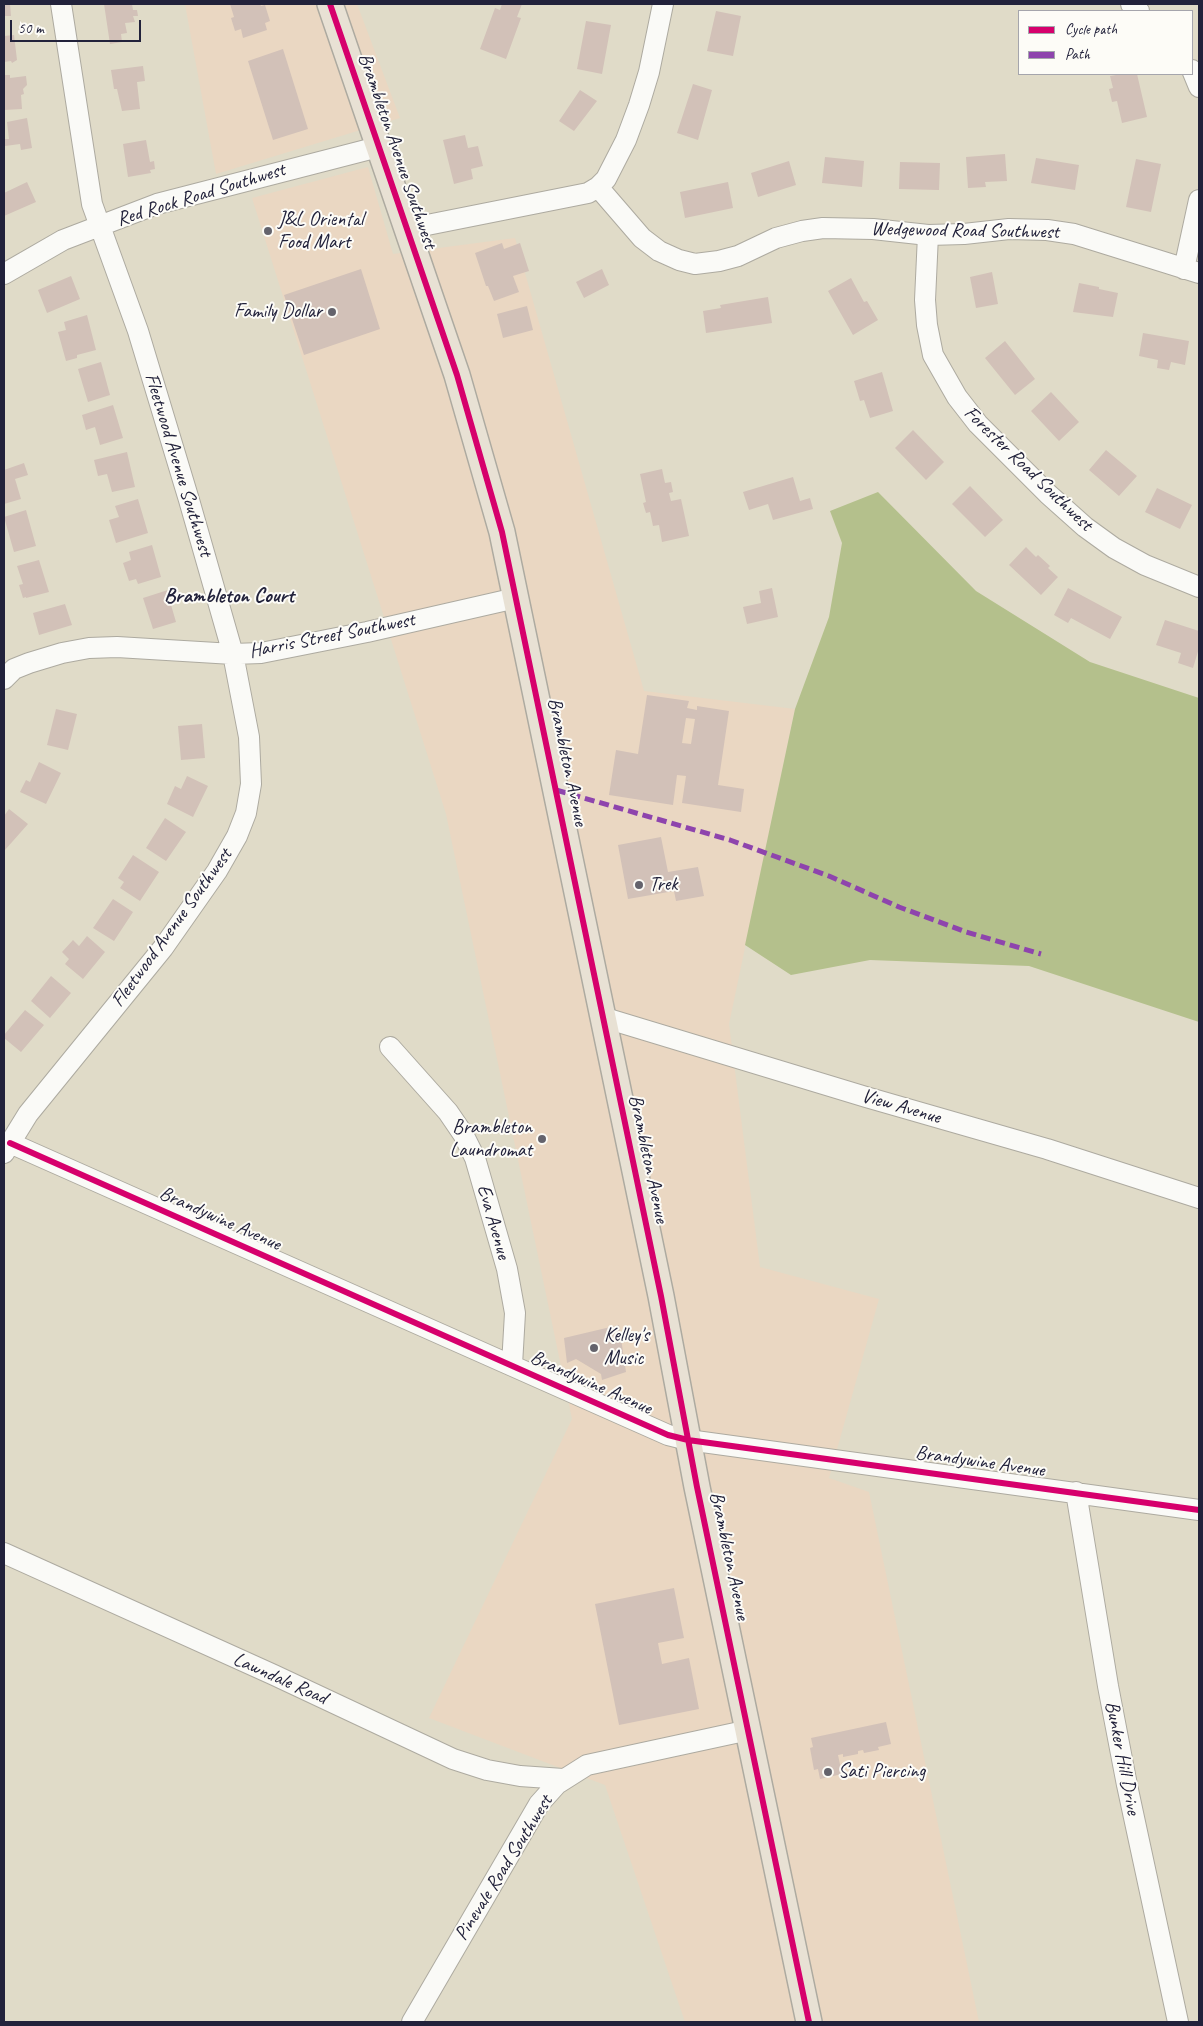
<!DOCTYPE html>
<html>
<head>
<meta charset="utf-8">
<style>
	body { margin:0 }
	#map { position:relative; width:1203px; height:2026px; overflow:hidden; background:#e0dbc8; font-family:Caveat,sans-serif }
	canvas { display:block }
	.frame { position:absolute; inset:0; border:5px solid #22223b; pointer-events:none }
	.legend { position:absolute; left:1018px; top:10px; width:175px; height:65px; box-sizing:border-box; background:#fdfcf7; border:1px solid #a5a5ac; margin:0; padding:6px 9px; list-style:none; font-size:15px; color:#22223b }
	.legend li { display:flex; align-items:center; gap:10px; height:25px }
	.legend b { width:25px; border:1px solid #a5a5ac }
	.scale { position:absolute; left:10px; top:20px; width:131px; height:22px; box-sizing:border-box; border:2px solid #22223b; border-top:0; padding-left:6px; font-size:15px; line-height:18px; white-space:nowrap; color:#22223b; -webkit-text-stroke:4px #fdfcf7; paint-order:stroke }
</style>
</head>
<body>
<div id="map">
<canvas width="1203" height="2026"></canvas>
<div class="frame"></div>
<ul class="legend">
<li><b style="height:6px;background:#d6006c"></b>Cycle path</li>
<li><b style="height:6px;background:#8e44ad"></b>Path</li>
</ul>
<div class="scale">50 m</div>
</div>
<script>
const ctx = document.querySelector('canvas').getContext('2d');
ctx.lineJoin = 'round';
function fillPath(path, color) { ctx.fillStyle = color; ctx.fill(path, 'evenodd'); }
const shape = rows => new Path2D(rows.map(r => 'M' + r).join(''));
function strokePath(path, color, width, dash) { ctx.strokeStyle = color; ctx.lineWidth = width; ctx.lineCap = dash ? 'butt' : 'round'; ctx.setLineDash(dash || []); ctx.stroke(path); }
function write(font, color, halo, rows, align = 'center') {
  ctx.font = font + ' Caveat,sans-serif'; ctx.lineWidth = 4; ctx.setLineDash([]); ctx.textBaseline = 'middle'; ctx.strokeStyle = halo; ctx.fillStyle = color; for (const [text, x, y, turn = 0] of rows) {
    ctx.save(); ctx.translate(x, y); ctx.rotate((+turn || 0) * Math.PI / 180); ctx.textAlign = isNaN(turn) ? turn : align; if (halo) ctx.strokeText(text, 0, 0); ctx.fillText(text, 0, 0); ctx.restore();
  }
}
const built = shape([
	[185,4,357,4,400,118,216,174],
	[368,167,393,254,515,238,644,691,795,709,729,1024,760,1267,879,1299,829,1478,869,1492,979,2022,685,2022,605,1785,429,1718,572,1419,446,814,252,198]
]);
const forest = shape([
	[878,492,976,591,1090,662,1199,698,1199,1022,1029,966,870,960,791,975,745,945,795,709,829,617,842,543,830,511]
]);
const building = shape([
	[4,4,10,4,11,16,4,16],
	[104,4,132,4,133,10,137,10,138,16,133,16,135,22,125,23,127,33,121,34,122,42,110,44],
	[230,4,260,4,261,6,265,5,270,21,265,23,267,30,243,38,241,29,235,31,231,18,234,17],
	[502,4,522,4,517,17,521,18,506,59,480,49,495,8,500,10],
	[716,11,741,16,733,56,707,51],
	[586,21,611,25,602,74,577,69],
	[14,35,17,60,12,63,11,61,4,62,4,36],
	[283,49,308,129,273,140,248,61],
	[143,66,145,81,137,82,140,109,122,111,117,89,114,89,111,70],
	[1122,74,1137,74,1147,117,1122,123,1117,101,1112,102,1109,89,1113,88,1110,76],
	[4,75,10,75,10,78,26,76,27,85,23,89,24,94,21,95,22,109,4,110],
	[693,84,712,90,698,140,677,133],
	[580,90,597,101,574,131,559,121],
	[27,118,32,148,21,150,20,144,5,146,4,139,9,139,7,122],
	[465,135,468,148,478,146,483,166,471,169,473,179,454,184,443,140],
	[146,140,150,162,154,161,155,169,150,170,151,173,128,177,123,144],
	[1005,154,1007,181,985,182,986,187,968,188,966,157],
	[825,157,864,161,862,187,822,183],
	[1036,158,1079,165,1075,190,1031,183],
	[1136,159,1161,164,1151,212,1126,207],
	[789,161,796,185,758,197,751,173],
	[900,162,940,163,939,190,899,189],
	[27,182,36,202,4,216,4,193],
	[728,182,733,208,685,218,680,192],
	[502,243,504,249,520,243,529,271,513,276,519,292,494,301,488,286,486,286,475,253],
	[361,269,380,329,304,355,284,295],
	[602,269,609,285,584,298,576,282],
	[992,272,998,304,976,308,970,277],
	[71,276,80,299,47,313,38,290],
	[851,278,864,302,867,301,878,320,853,335,828,291],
	[1079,283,1099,287,1099,289,1118,293,1113,317,1073,312],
	[768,297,772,323,706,333,703,311,721,308,720,305],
	[527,306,533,330,503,338,497,314],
	[87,315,96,350,77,355,77,358,66,361,58,332,66,330,64,322],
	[1143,333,1189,341,1185,365,1171,362,1169,370,1157,368,1158,360,1139,356],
	[1005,341,1035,379,1015,395,985,358],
	[101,362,110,395,88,402,78,369],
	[882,372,893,411,870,418,864,400,860,401,854,381],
	[1051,392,1079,422,1059,441,1031,411],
	[113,405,123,438,100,445,95,427,86,430,82,415],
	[913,430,944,462,926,480,895,448],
	[1106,450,1137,476,1119,496,1089,470],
	[127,452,135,487,112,492,107,474,98,476,94,460],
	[24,463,28,475,15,479,21,499,4,504,4,470],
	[662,469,665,483,671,482,673,492,669,493,671,501,681,499,689,536,662,542,659,525,653,526,650,512,646,513,643,503,646,502,640,474],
	[793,477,800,501,810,498,813,509,773,520,768,504,749,510,743,492],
	[970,486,1003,520,985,537,952,504],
	[1157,488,1192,505,1180,529,1145,512],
	[138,499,148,533,116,543,109,520,119,517,115,506],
	[26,510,36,546,14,552,4,517],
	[152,545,161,577,138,584,136,579,129,581,123,563,131,560,129,552],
	[1026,547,1036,557,1038,555,1050,566,1048,568,1058,577,1041,595,1009,565],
	[39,560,49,592,26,598,26,597,23,598,19,585,23,584,17,566],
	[772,588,778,617,747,624,743,607,761,603,759,591],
	[1068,588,1122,617,1110,639,1071,618,1068,623,1054,615],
	[168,590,171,597,169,598,176,622,153,629,143,598],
	[65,604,72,625,39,635,33,613],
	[1165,620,1199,631,1199,648,1193,668,1178,663,1181,653,1156,645],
	[647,695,689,701,687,708,697,710,697,706,729,711,718,785,744,789,741,812,682,803,686,776,677,775,673,805,609,795,616,750,638,754],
	[686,718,695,719,691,744,682,743],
	[56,709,77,714,68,750,47,745],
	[202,724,205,758,181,760,178,726],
	[39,762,61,773,46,804,20,792,26,780,30,782],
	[187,776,208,786,193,817,167,804,175,786,181,789],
	[9,809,28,824,5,850,4,816],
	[165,818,186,832,166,861,146,848],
	[661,837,668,872,698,867,704,896,676,901,674,891,628,899,618,845],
	[133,855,159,872,140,901,120,888,124,882,118,878],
	[113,899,133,912,114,941,93,928],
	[87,936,105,952,83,979,65,964,69,959,62,952,73,940,79,946],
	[51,976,71,993,50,1018,31,1001],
	[25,1010,44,1025,21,1052,4,1038,4,1035],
	[619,1325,626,1372,602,1380,601,1374,576,1359,567,1363,564,1338],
	[674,1588,684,1638,658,1643,662,1664,689,1658,699,1709,619,1725,595,1604],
	[886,1722,891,1744,878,1747,879,1750,864,1753,863,1750,858,1751,858,1754,843,1757,843,1754,838,1755,842,1774,820,1779,818,1769,814,1770,810,1748,813,1747,811,1738]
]);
const minor = shape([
	[1131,4,1139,11],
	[1192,70,1199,87],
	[598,187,642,238,659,251,679,260,695,264,719,261,738,256,776,238,802,231,823,228,873,229,928,235,964,234,1009,229,1047,230,1074,234,1199,273],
	[407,229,588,193,598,187,606,179,626,140,639,105,649,72,663,4],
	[928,235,925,300,927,325,933,355,957,397,978,424,1048,494,1085,527,1114,548,1145,565,1199,587],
	[1184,269,1199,200],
	[4,274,63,240,157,204,378,147],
	[4,679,14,669,29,663,62,653,89,648,117,647,233,654,261,653,367,632,516,598],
	[602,1017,866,1097,1047,1149,1199,1198],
	[390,1047,448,1112,463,1134,475,1158,507,1269,515,1313,512,1365],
	[10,1143,668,1435,688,1440,1199,1510],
	[4,1153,28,1114,163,948,217,871,237,836,246,813,251,784,249,737,233,654,189,500,138,331,92,204,61,4],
	[1076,1492,1108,1686,1127,1785,1178,2022],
	[4,1553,274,1675,453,1759,487,1770,520,1776,563,1779],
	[412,2022,539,1804,557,1784,587,1765,749,1730]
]);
const major = shape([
	[330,4,457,375,502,532,661,1296,697,1487,809,2022]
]);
const quiet = shape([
	[556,790,730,840,829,876,899,907,966,932,1041,954]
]);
const cycleway = shape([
	[330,4,457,375,502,532,661,1296,697,1487,809,2022],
	[10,1143,668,1435,688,1440,1199,1510]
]);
const markers = [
	[268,231,5,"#64636c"],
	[332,312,5,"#64636c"],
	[639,885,5,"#64636c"],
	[542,1139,5,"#64636c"],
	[594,1348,5,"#64636c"],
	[828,1772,5,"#64636c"]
];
const streetNames = [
	["Brambleton Avenue Southwest",397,151,71],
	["Red Rock Road Southwest",201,195,-17],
	["Wedgewood Road Southwest",965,231,1],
	["Fleetwood Avenue Southwest",178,465,73],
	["Forester Road Southwest",1028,469,44],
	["Harris Street Southwest",332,636,-11],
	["Brambleton Avenue",567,762,78],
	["Fleetwood Avenue Southwest",172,928,-54],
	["View Avenue",901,1107,16],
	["Brambleton Avenue",648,1159,78],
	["Brandywine Avenue",220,1219,24],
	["Eva Avenue",493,1222,74],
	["Brandywine Avenue",591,1383,24],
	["Brandywine Avenue",980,1462,8],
	["Brambleton Avenue",729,1556,78],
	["Lawndale Road",280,1679,24],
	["Bunker Hill Drive",1122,1758,79],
	["Pinevale Road Southwest",504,1868,-58]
];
const poiNames = [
	["J&L Oriental",278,220],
	["Food Mart",278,243],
	["Family Dollar",322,312,"right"],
	["Trek",649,885],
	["Brambleton",532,1128,"right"],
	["Laundromat",532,1151,"right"],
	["Kelley's",604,1336],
	["Music",604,1359],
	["Sati Piercing",838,1772]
];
const neighbourhoodNames = [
	["Brambleton Court",229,596]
];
fillPath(built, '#ead7c2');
fillPath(forest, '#b4c08c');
fillPath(building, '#d2c1b8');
strokePath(minor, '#adaaa0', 22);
strokePath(major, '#adaaa0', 28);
strokePath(minor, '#fafaf7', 20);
strokePath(major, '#e8e1d4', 25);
strokePath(quiet, '#8e44ad', 5, [10, 5]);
strokePath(cycleway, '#d6006c', 6);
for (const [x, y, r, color] of markers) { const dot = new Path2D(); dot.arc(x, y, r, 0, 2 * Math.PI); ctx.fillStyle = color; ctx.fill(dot); strokePath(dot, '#fdfcf7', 2); }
write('20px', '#22223b', '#fdfcf7', streetNames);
write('20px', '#22223b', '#fdfcf7', poiNames, 'left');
write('bold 21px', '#22223b', '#fdfcf7', neighbourhoodNames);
</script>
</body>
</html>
